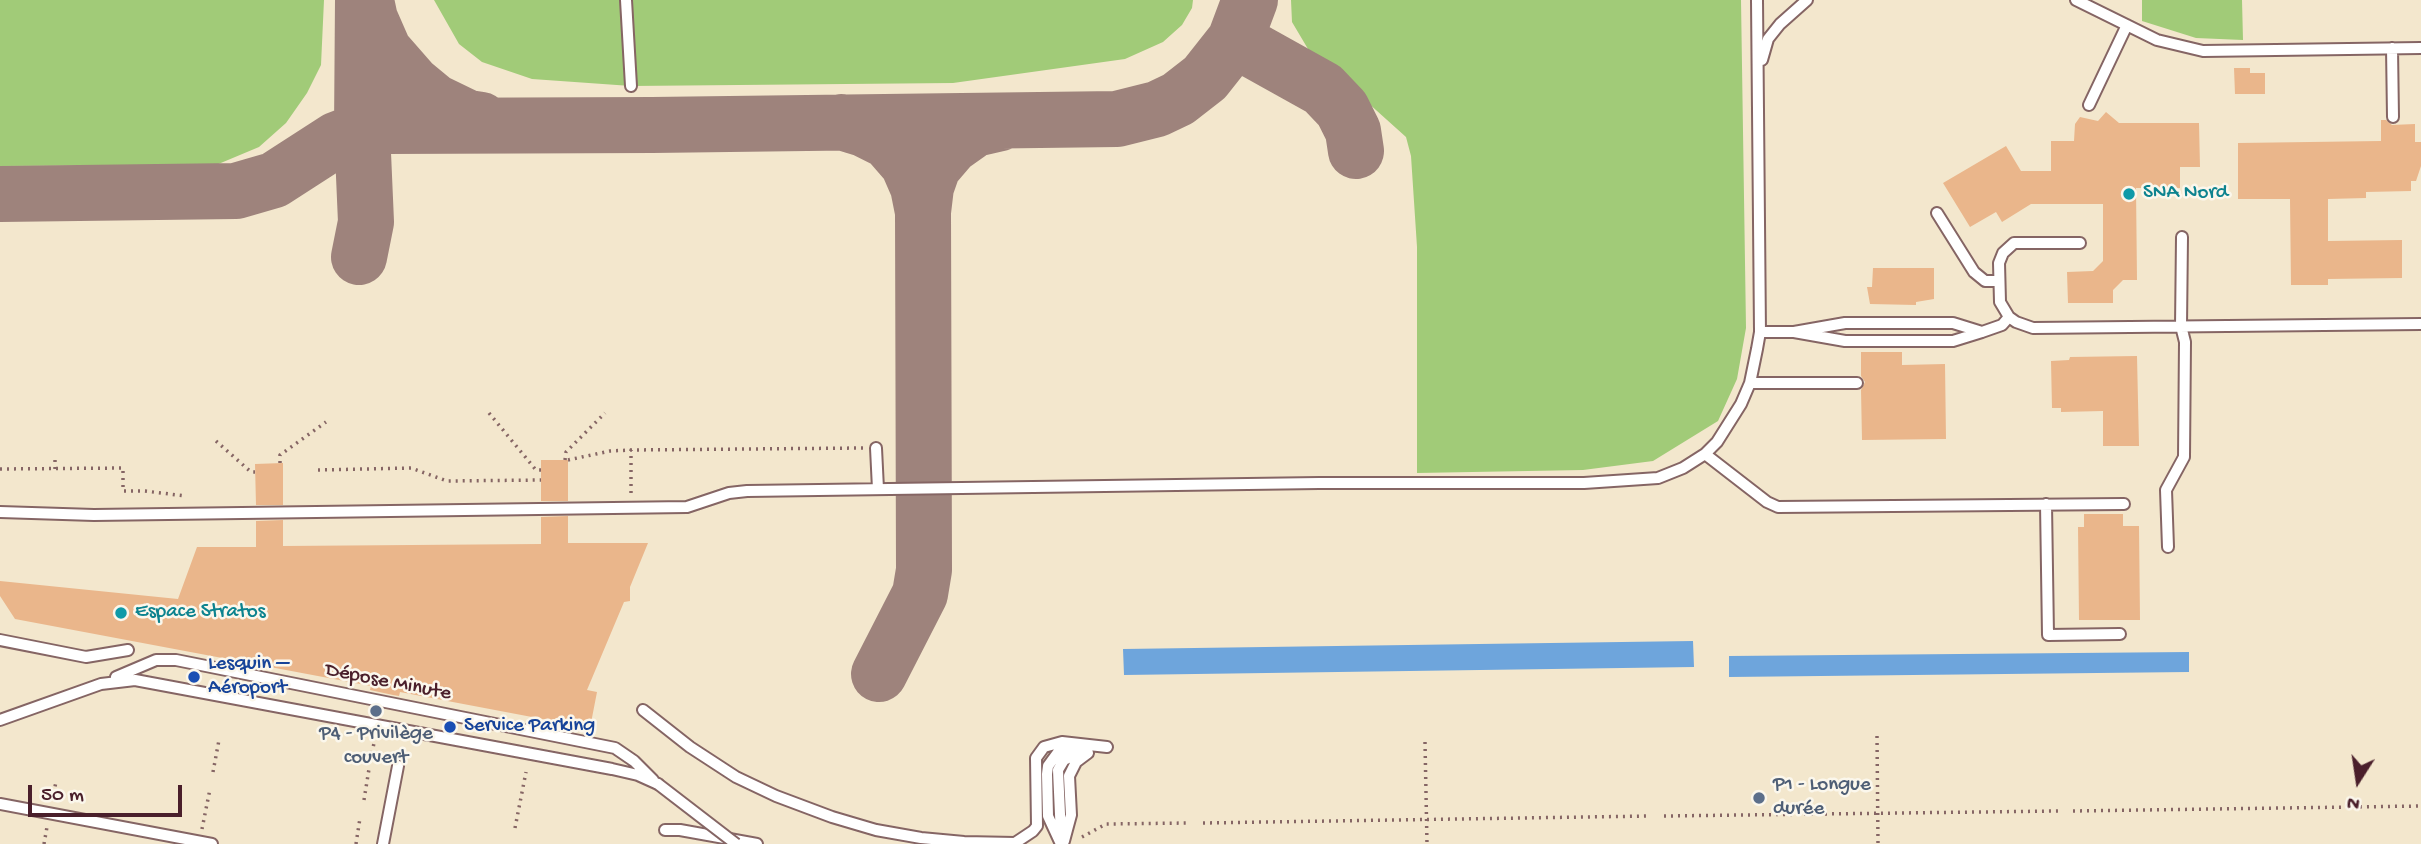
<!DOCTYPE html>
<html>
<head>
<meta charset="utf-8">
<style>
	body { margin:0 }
	#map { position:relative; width:2421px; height:844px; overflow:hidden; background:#f3e7cd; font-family:"Gochi Hand",sans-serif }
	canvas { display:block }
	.north { position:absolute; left:2323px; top:746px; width:70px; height:70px; -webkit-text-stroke:5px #fbf7ec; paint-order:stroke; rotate:192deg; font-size:19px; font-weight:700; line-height:28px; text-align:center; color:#4a1f2b }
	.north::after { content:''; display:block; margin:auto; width:24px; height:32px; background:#4a1f2b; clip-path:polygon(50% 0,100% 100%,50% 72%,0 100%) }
	.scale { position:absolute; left:28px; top:785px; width:154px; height:32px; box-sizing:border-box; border:4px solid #4a1f2b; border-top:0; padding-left:9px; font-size:21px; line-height:24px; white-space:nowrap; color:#4a1f2b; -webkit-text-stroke:5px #fbf7ec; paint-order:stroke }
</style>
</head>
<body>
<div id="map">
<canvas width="2421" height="844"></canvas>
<div class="north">N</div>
<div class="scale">50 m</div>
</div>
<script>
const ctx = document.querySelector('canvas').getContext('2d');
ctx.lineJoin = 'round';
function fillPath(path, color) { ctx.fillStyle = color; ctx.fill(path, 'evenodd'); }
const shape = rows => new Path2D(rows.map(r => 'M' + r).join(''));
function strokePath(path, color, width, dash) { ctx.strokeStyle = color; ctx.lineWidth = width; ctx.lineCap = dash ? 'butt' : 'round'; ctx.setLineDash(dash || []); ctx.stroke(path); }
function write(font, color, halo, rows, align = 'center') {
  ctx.font = font + ' "Gochi Hand",sans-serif'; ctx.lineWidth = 5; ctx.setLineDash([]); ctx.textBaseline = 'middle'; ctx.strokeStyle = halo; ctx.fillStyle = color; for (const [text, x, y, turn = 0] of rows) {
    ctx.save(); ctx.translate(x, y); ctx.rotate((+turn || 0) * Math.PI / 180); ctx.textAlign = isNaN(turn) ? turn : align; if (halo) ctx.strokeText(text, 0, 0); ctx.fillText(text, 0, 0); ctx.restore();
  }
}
const green = shape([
	[0,0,324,0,321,65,307,93,286,123,259,147,216,165,0,166],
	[434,0,1193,0,1192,8,1182,25,1163,42,1125,59,953,83,631,86,532,79,482,62,459,44],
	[1291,0,1741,0,1746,328,1737,379,1718,421,1653,461,1583,470,1417,473,1417,247,1411,156,1406,137,1308,49,1292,22],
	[2142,0,2242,0,2243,40,2196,38,2142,21]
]);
const water = shape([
	[1693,641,1694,667,1124,675,1123,649],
	[2189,652,2189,672,1729,677,1729,656]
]);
const taxiway = shape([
	[367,5,370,19,384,51,412,83,435,102,468,118,481,120],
	[1235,40,1323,89,1342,109,1353,131,1356,151],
	[841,122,864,129,888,141,908,164,918,187,923,212,926,187,933,167,951,146,975,129,1001,123],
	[0,194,236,191,274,180,336,140,362,130,386,126,652,125,1117,119,1157,109,1178,99,1205,78,1235,40,1250,0],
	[359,257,366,222,362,130,363,0],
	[879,674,920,594,924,570,923,212]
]);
const building = shape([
	[2234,68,2250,68,2250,73,2265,73,2265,94,2235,94],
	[2106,112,2119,123,2199,123,2200,167,2180,167,2180,188,2136,188,2137,280,2123,280,2113,290,2113,303,2068,303,2067,272,2093,271,2103,261,2103,204,2031,204,2002,222,1996,212,1970,227,1943,183,2006,146,2021,171,2051,171,2051,141,2074,141,2075,124,2080,117,2098,121],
	[2381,120,2386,120,2392,125,2415,124,2415,142,2421,142,2421,166,2416,181,2411,181,2411,191,2366,192,2366,198,2328,199,2328,241,2402,240,2402,278,2328,279,2328,285,2291,285,2290,199,2238,199,2238,143,2381,141],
	[1873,268,1934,268,1934,299,1916,302,1916,305,1870,304,1867,287,1872,287],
	[1861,352,1902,352,1902,365,1945,364,1946,439,1862,440,1861,390,1865,382,1861,376],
	[2137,356,2139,446,2103,446,2103,411,2061,412,2061,408,2052,408,2051,361,2069,360,2070,357],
	[541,460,568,460,568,501,541,501],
	[283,463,283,505,256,505,255,464],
	[2084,514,2123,514,2123,526,2139,526,2140,620,2079,620,2078,527,2084,527],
	[568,516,568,543,648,543,630,587,630,601,624,602,587,690,597,692,590,728,400,692,399,696,393,695,370,690,371,686,15,619,0,596,0,581,178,599,197,547,256,547,256,521,283,520,283,546,541,544,541,517]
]);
const path = shape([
	[489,413,536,470,541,470],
	[216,441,251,472,255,472],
	[565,460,566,452,605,413],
	[568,460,610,451,631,450],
	[280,463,280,455,326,422],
	[0,469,123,468,123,491,145,491,185,496],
	[55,469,55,459],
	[318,470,411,468,447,481,541,480],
	[631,493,631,450,863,448],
	[1877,736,1878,844],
	[1425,742,1427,844],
	[372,753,374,743],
	[213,772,219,740],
	[52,800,56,782],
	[364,800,369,769],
	[2073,811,2421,806],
	[1664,816,2058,811],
	[1203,823,1649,816],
	[515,828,526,772],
	[202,829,210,789],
	[1082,837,1106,824,1188,823],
	[44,844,47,827],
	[356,844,360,818]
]);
const service = shape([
	[626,0,631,86],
	[2076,0,2157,40,2203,51,2421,48],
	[2392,48,2393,117],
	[1762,60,1768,39,1780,24,1807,0],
	[2089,105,2127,25],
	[1937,213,1974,272,1985,281,1998,281],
	[2080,243,2014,243,2003,253,1999,263,2000,302,2009,317,2016,322,2033,328,2421,324],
	[1760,332,1794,332],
	[1982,332,1953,323,1845,323,1794,332,1845,341,1953,341,1982,332,2002,325,2009,317],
	[1750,383,1857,383],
	[876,448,878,489],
	[1705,454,1767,502,1778,507,2124,504],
	[2046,504,2048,635,2120,634],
	[0,512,94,515,687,507,729,493,747,491,1319,483,1584,483,1658,478,1683,468,1705,454,1717,442,1741,404,1750,383,1757,349,1760,332,1757,0],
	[2168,547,2166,490,2184,457,2185,342,2181,326,2182,237],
	[0,640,86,657,128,650],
	[116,677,156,660,176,660,615,748,634,761,653,780],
	[643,710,690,747,736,777,776,796,832,817,876,830,921,838,964,842,1015,843,1033,831,1037,826,1036,758,1044,747,1062,742,1107,747],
	[0,720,101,684,135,680,612,769,638,775,658,784],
	[0,804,212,844],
	[665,830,680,830,757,844],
	[1061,836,1058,770,1064,760,1083,751],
	[1064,841,1071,815,1069,776,1076,762,1088,753],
	[383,844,398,766],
	[1061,844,1048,816,1047,774,1048,766,1059,751,1076,748]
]);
const serviceBridge = shape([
	[658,784,736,844]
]);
const markers = [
	[2129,194,7,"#0f9aa8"],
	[121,613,7,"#0f9aa8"],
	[194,677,7,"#1a4fb4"],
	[376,711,7,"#5c6f8a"],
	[450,727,7,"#1a4fb4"],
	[1759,798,7,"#5c6f8a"]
];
const cultureNames = [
	["SNA Nord",2143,194],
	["Espace Stratos",135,613]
];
const transitNames = [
	["Lesquin –",208,665],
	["Aéroport",208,689],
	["Service Parking",464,727]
];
const streetNames = [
	["Dépose Minute",388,683,11]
];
const serviceNames = [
	["P4 - Privilège",376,735],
	["couvert",376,759],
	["P1 - Longue",1773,786,"left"],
	["durée",1773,810,"left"]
];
fillPath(green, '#a1cb78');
fillPath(water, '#6ea5dc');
strokePath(taxiway, '#9e837c', 56);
fillPath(building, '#eab68b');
strokePath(service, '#856564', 14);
strokePath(path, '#856564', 3.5, [2, 5]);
strokePath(service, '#fff', 10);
strokePath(serviceBridge, '#856564', 14, []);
strokePath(serviceBridge, '#fff', 10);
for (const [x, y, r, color] of markers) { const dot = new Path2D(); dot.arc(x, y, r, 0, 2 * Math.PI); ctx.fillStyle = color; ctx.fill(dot); strokePath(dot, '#fbf7ec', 2.5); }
write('21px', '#0d838f', '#fbf7ec', cultureNames, 'left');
write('21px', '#164399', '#fbf7ec', transitNames, 'left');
write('21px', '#4a1f2b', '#fbf7ec', streetNames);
write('21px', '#4e5e75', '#fbf7ec', serviceNames);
</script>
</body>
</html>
